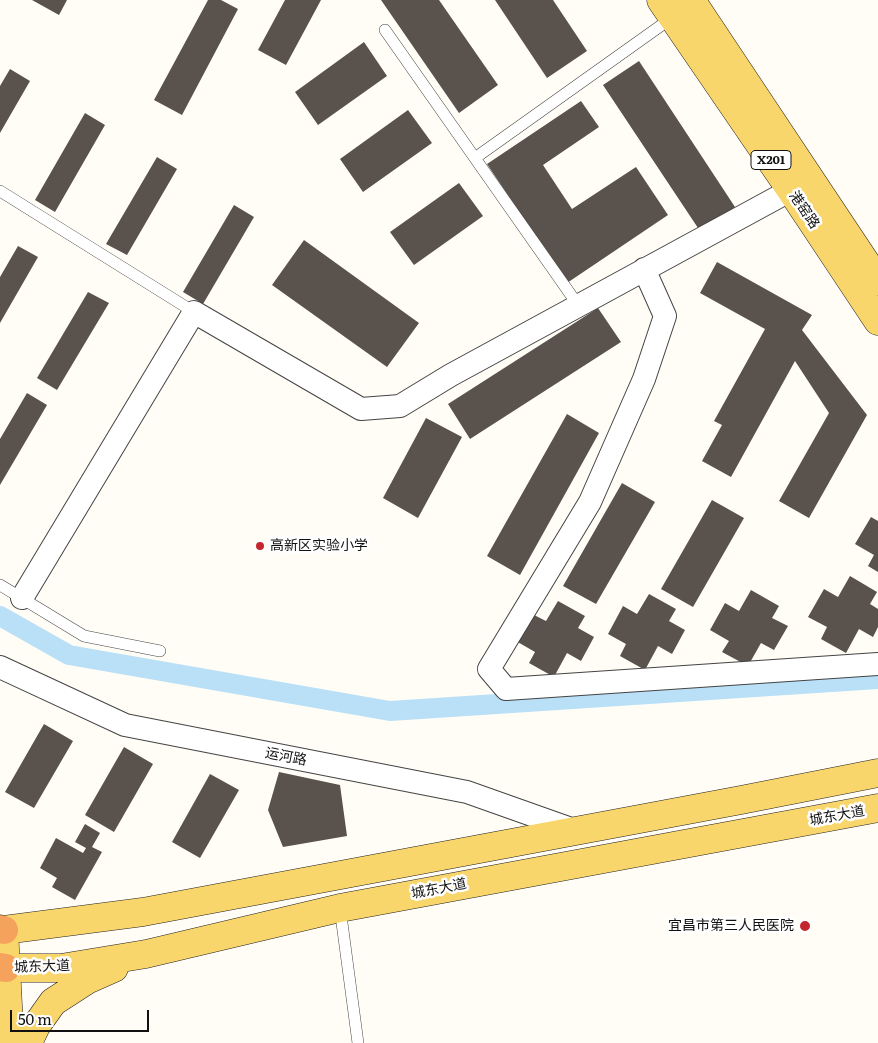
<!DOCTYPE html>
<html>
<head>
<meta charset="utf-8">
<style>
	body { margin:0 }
	#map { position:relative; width:878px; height:1043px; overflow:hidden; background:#fffdf5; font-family:Literata,serif }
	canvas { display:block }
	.scale { position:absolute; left:10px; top:1010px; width:139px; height:22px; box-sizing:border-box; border:2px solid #111; border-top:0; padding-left:6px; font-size:15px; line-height:18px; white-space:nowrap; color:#111; -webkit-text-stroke:4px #fff; paint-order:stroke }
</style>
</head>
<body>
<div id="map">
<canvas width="878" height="1043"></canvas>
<div class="scale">50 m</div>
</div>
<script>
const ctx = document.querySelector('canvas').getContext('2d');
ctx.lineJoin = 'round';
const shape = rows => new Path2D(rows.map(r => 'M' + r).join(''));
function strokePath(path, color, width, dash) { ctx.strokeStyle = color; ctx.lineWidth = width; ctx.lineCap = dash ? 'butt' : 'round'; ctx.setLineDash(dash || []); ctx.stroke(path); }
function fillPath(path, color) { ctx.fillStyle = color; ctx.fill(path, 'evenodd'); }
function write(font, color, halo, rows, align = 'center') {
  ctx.font = font + ' Literata,"Noto Sans SC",serif'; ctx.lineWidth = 5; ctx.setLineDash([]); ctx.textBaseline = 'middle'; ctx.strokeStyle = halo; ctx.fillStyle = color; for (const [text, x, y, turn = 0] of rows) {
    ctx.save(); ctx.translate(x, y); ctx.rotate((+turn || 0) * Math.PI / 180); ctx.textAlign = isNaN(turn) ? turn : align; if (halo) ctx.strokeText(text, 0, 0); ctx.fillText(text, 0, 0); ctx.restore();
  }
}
const canal = shape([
	[0,616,69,655,390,711,878,679]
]);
const building = shape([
	[32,0,67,0,59,15],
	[208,0,221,0,238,9,182,115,154,100],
	[285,0,321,0,286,65,258,50],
	[381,0,439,0,498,85,459,113],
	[495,0,553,0,587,51,547,78],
	[364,42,387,76,318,125,295,92],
	[639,61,735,207,700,231,603,85],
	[10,69,30,81,0,133,0,86],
	[581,101,599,127,543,165,572,209,636,167,668,215,567,283,487,164],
	[408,110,432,143,363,192,340,159],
	[85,113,105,125,55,212,35,200],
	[157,157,177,169,127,255,106,244],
	[459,183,483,216,414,265,390,232],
	[234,205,254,217,203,304,183,292],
	[304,240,419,323,387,367,272,285],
	[18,246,38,257,0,323,0,277],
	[717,262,812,315,802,330,867,415,809,518,779,501,829,413,795,361,731,477,702,461,722,425,714,421,765,329,700,293],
	[88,292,109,303,57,390,37,378],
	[598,308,621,342,470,439,448,404],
	[27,393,47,405,0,485,0,439],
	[567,414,599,433,520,575,487,556],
	[426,418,462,437,418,518,383,498],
	[622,483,655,502,596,604,563,586],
	[712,500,744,518,693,607,661,589],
	[871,517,878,521,878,572,868,566,874,555,855,544],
	[850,576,877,592,870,604,878,609,878,627,873,637,859,629,846,653,821,639,827,627,808,617,824,589,838,597],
	[751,590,779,606,772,618,788,626,774,650,761,643,748,666,722,652,729,641,710,630,725,603,739,611],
	[649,594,676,609,669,621,685,630,672,654,658,646,645,670,620,656,626,644,608,634,623,606,637,614],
	[558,601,585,616,578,628,594,637,581,661,567,653,554,677,529,663,535,652,516,641,532,614,546,621],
	[44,724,73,741,34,808,5,792],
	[124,747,153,764,114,832,85,815],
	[279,772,340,785,347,836,283,847,268,810],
	[210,774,239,790,200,858,172,842],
	[85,824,100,833,92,847,102,852,75,900,52,887,57,878,40,868,56,838,83,853,86,848,75,842]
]);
const lane = shape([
	[385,30,578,305],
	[475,158,673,17],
	[0,191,194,312],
	[0,585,84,636,160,651],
	[340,908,358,1043]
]);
const street = shape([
	[644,269,665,316,644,379,590,502,489,669,506,689,878,664],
	[22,598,194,312,361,409,400,406,451,375,791,190],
	[0,667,125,725,467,792,577,831]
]);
const primary = shape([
	[661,0,791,190,878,321],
	[691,0,878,281],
	[6,968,61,968,146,954,340,908,878,808],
	[10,1043,4,930,143,912,741,800,878,773],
	[28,1043,36,1026,53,1002,87,980,114,968]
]);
const highway = shape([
	[0,929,4,930],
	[0,967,6,968]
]);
const markers = [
	[260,546,5,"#c4262e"],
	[805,926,6,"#c4262e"]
];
const shields = [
	[771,160,40]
];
const shieldNames = [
	["X201",771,160]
];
const streetNames = [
	["港窑路",804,210,56],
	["运河路",286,757,11],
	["城东大道",837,816,-10],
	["城东大道",439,889,-11],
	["城东大道",42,967,-2]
];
const poiNames = [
	["高新区实验小学",270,546],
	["宜昌市第三人民医院",794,926,"right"]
];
strokePath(canal, '#b9e0f7', 20);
fillPath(building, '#5a524d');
strokePath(lane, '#444', 12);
strokePath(street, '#444', 24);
strokePath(primary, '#222', 29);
strokePath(highway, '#222', 29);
strokePath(lane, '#fff', 11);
strokePath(street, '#fff', 22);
strokePath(primary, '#f9d66b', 28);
strokePath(highway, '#f5a25d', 28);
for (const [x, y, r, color] of markers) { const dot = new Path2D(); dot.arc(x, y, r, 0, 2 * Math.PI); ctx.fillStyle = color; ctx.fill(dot); strokePath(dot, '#fff', 2); }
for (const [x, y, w] of shields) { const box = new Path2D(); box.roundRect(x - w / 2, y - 9.5, w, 19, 4); ctx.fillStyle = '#fff'; ctx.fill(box); strokePath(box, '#111', 1); }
write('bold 12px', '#111', null, shieldNames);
write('14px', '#111', '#fff', streetNames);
write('14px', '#111', '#fff', poiNames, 'left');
</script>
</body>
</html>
